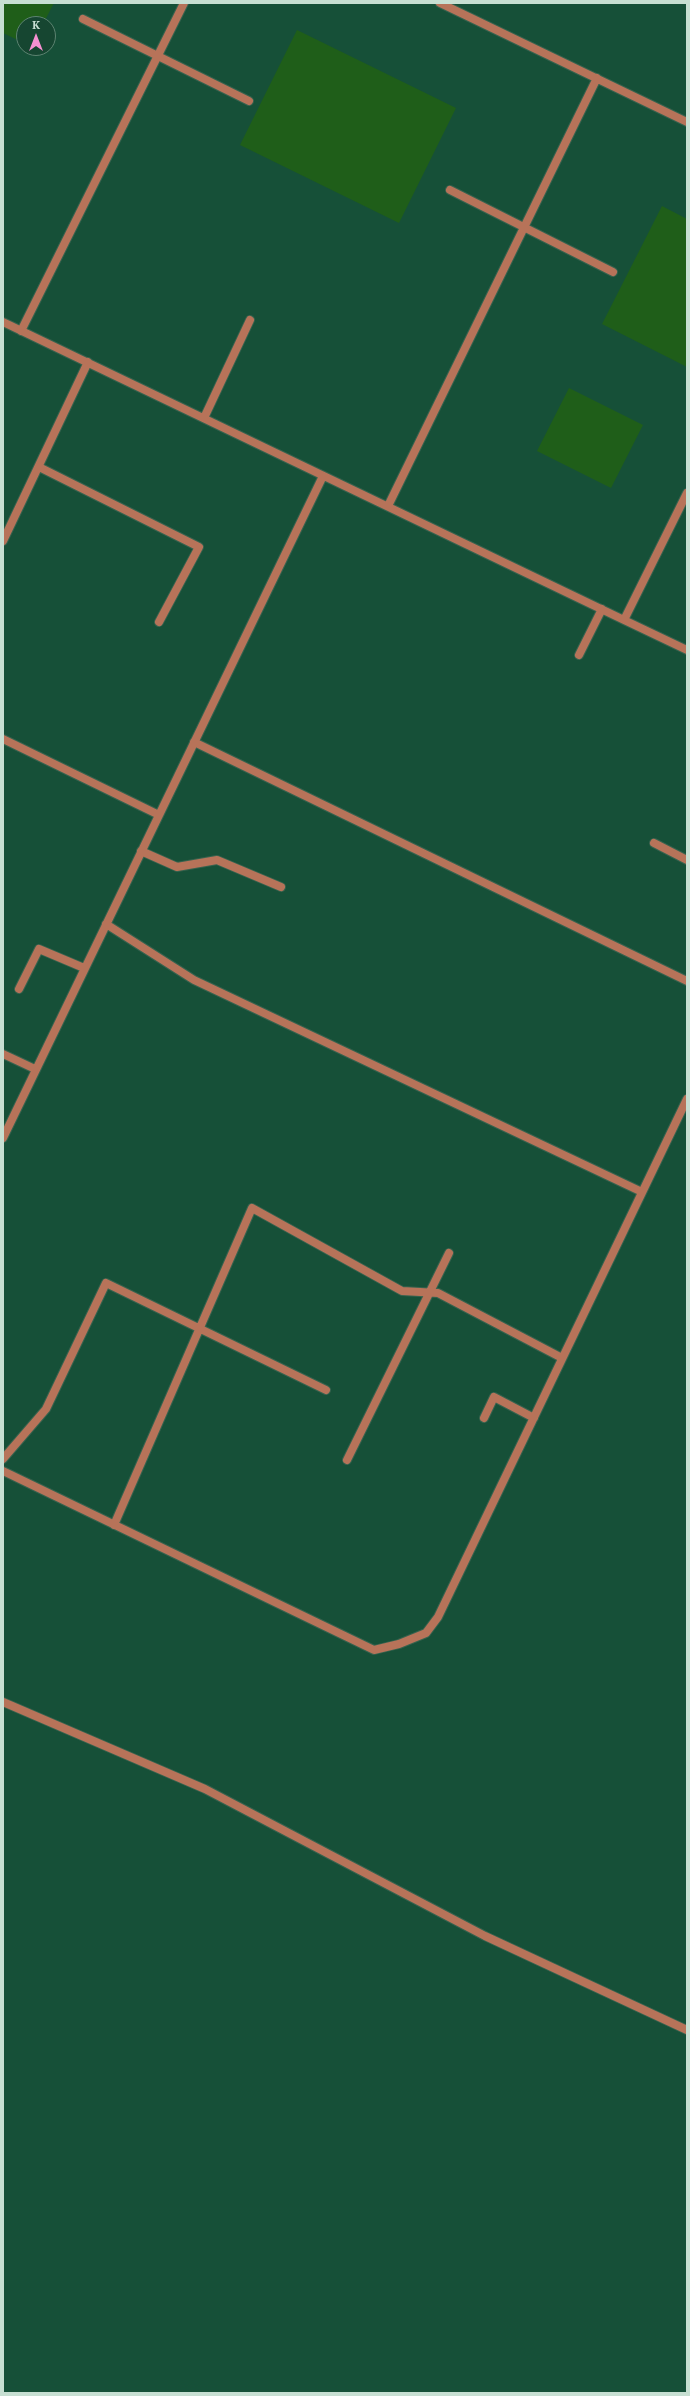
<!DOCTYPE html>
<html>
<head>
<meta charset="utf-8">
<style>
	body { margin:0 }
	#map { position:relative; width:690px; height:2396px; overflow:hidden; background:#164631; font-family:"Noto Serif",serif }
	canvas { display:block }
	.frame { position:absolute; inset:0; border:4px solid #c7dfd2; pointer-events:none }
	.north { position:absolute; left:16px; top:16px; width:40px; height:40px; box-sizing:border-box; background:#164631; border:1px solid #5d8371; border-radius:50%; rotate:0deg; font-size:11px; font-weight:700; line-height:16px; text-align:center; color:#c7dfd2 }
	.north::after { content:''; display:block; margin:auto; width:14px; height:18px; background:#f590d1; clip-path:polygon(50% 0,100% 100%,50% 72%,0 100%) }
</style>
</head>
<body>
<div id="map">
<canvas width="690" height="2396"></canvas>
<div class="frame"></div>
<div class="north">K</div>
</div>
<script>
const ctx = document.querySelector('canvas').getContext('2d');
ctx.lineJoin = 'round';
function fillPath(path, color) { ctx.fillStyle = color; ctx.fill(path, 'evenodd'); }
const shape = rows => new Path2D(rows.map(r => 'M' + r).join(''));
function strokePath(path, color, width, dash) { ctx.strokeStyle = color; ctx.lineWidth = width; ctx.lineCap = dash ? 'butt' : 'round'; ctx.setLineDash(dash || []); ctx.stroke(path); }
const built = shape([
	[3,3,687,3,687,2393,3,2393],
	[24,24,48,24,48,48,24,48]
]);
const building = shape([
	[3,3,54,3,43,24,24,24,24,43,3,33],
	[297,30,456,108,399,223,240,145],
	[662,206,687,219,687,367,602,324],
	[569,388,643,425,611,488,537,451]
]);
const lane = shape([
	[440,3,687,122],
	[83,19,249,101],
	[450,190,613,272],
	[3,322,624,620],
	[21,331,184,3],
	[204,418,250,320],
	[39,467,199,547,159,622],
	[687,493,624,620,687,650],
	[388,506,597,78],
	[3,541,88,362],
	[579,655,602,609],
	[3,739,159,815],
	[194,742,687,981],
	[654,843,687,860],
	[141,851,177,867,217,860,281,887],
	[106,924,194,980,642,1192],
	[19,989,39,949,84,968],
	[3,1054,35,1069],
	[3,1138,323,476],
	[484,1418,494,1397,534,1418],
	[3,1459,46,1409,106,1283,326,1390],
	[347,1460,449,1253],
	[3,1471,374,1650,399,1644,426,1633,438,1617,687,1099],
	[114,1525,252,1208,402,1291,438,1293,562,1358]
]);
const street = shape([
	[3,1702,205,1789,485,1936,687,2030]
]);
fillPath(built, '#165038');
fillPath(building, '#1f5e19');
strokePath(lane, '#36624e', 10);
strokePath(street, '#36624e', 10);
strokePath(lane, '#b77359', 8);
strokePath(street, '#b77359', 8);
</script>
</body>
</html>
